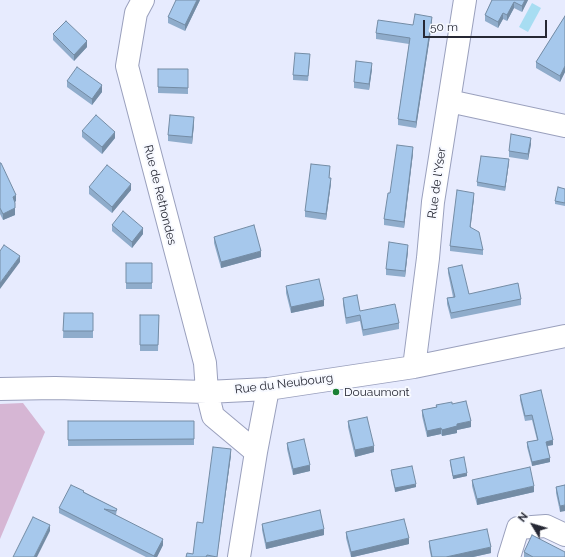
<!DOCTYPE html>
<html>
<head>
<meta charset="utf-8">
<style>
	body { margin:0 }
	#map { position:relative; width:565px; height:557px; overflow:hidden; background:#e7ebfe; font-family:Raleway,sans-serif }
	canvas { display:block }
	.north { position:absolute; left:513px; top:505px; width:40px; height:40px; -webkit-text-stroke:3px #f7f9ff; paint-order:stroke; rotate:308deg; font-size:11px; font-weight:700; line-height:16px; text-align:center; color:#262834 }
	.north::after { content:''; display:block; margin:auto; width:14px; height:18px; background:#262834; clip-path:polygon(50% 0,100% 100%,50% 72%,0 100%) }
	.scale { position:absolute; left:423px; top:20px; width:124px; height:18px; box-sizing:border-box; border:2px solid #262834; border-top:0; padding-left:5px; font-size:12px; line-height:14px; white-space:nowrap; color:#262834; -webkit-text-stroke:3px #f7f9ff; paint-order:stroke }
</style>
</head>
<body>
<div id="map">
<canvas width="565" height="557"></canvas>
<div class="north">N</div>
<div class="scale">50 m</div>
</div>
<script>
const ctx = document.querySelector('canvas').getContext('2d');
ctx.lineJoin = 'round';
function fillPath(path, color) { ctx.fillStyle = color; ctx.fill(path, 'evenodd'); }
const shape = rows => new Path2D(rows.map(r => 'M' + r).join(''));
function strokePath(path, color, width, dash) { ctx.strokeStyle = color; ctx.lineWidth = width; ctx.lineCap = dash ? 'butt' : 'round'; ctx.setLineDash(dash || []); ctx.stroke(path); }
function write(font, color, halo, rows, align = 'center') {
  ctx.font = font + ' Raleway,sans-serif'; ctx.lineWidth = 4; ctx.setLineDash([]); ctx.textBaseline = 'middle'; ctx.strokeStyle = halo; ctx.fillStyle = color; for (const [text, x, y, turn = 0] of rows) {
    ctx.save(); ctx.translate(x, y); ctx.rotate((+turn || 0) * Math.PI / 180); ctx.textAlign = isNaN(turn) ? turn : align; if (halo) ctx.strokeText(text, 0, 0); ctx.fillText(text, 0, 0); ctx.restore();
  }
}
const green = shape([
	[23,403,45,432,0,539,0,404]
]);
const water = shape([
	[532,3,541,8,528,32,519,27]
]);
const minor = shape([
	[143,0,136,13,127,66,205,363,207,392,213,416,256,452],
	[449,101,565,126],
	[414,367,428,258,433,202,465,0],
	[0,389,55,388,207,392,268,389,414,367,565,336],
	[239,557,256,452,268,389],
	[509,557,518,528,546,526,565,535]
]);
const wall = shape([
	[200,0,185,31,168,23,168,17],
	[492,0,528,0,522,12,514,8,507,21,503,19,498,28,485,21,485,15],
	[565,16,565,72,560,82,536,68,536,62],
	[432,23,416,128,398,125,398,119,409,44,376,39,376,33,413,25],
	[53,34,87,47,74,61,53,40],
	[310,60,308,81,293,80,293,75],
	[158,69,188,69,188,94,158,93],
	[372,69,369,90,354,88,354,82],
	[67,81,102,92,92,105,67,87],
	[194,124,192,144,168,141,168,135],
	[82,131,115,138,102,154,82,137],
	[531,144,528,160,509,157,509,151],
	[413,153,404,228,384,225,384,219,390,193],
	[509,162,505,191,477,186,477,182],
	[0,163,16,201,15,202,15,215,3,220,0,214],
	[330,171,329,178,331,183,326,220,305,217,305,211],
	[89,187,131,190,112,213,89,194],
	[565,189,565,206,555,204,555,201],
	[474,198,470,227,483,250,483,255,450,251,450,246],
	[112,225,143,234,132,248,112,231],
	[214,237,261,257,221,268,214,243],
	[408,251,405,277,386,275,386,269],
	[126,263,152,263,152,289,126,289],
	[448,268,469,294,521,299,521,305,451,319,447,304,447,298,453,297,448,273],
	[286,286,324,306,291,313,286,293],
	[343,298,360,311,399,323,399,329,363,336,360,321,346,324,343,304],
	[64,313,93,313,93,338,63,338],
	[140,315,159,315,158,351,140,351],
	[520,395,553,445,548,446,550,462,532,466,527,447,527,442,537,440,532,420,525,421,520,400],
	[436,405,471,427,457,430,457,433,442,436,441,434,427,437,422,416,422,410,436,407],
	[68,421,194,421,194,445,68,446],
	[348,421,374,452,355,457,348,427],
	[287,443,310,471,293,475,287,449],
	[231,455,217,557,186,557,193,554,203,523],
	[450,460,467,476,453,479,450,463],
	[391,470,416,487,395,492,391,473],
	[472,480,534,492,477,505,472,486],
	[565,485,560,512,556,493,556,487],
	[84,492,117,509,116,515,163,545,157,557,146,557,59,513,59,508],
	[262,524,324,535,266,549,262,530],
	[346,532,409,544,353,557,351,557,346,538],
	[429,541,491,553,473,557,431,557,429,547],
	[524,552,565,557,524,557]
]);
const shadedWall = shape([
	[197,0,200,0,185,31,185,25],
	[525,0,528,0,522,12,522,6],
	[514,2,514,8,507,21,507,15],
	[503,13,503,19,498,28,498,22],
	[432,17,432,23,416,128,416,122],
	[87,41,87,47,74,61,74,55],
	[372,63,372,69,369,90,369,84],
	[565,66,565,72,560,82,560,76],
	[102,85,102,92,92,105,92,99],
	[194,117,194,124,192,144,192,137],
	[115,132,115,138,102,154,102,147],
	[531,138,531,144,528,160,528,154],
	[413,147,413,153,404,228,404,222],
	[509,159,509,162,505,191,505,187],
	[331,178,331,183,326,220,326,214],
	[131,184,131,190,112,213,112,207],
	[474,193,474,198,470,232,470,227],
	[16,195,16,201,13,203,13,197],
	[15,208,15,215,3,220,3,214],
	[143,228,143,234,132,248,132,242],
	[408,245,408,251,405,277,405,271],
	[261,251,261,257,221,268,221,262],
	[20,256,20,262,0,289,0,283],
	[324,300,324,306,291,313,291,307],
	[471,421,471,427,457,430,457,433,442,436,442,430,457,424],
	[441,428,441,434,427,437,427,431],
	[553,440,553,445,546,446,546,442],
	[374,446,374,452,355,457,355,450],
	[231,449,231,455,217,557],
	[550,458,550,462,532,466,532,462],
	[310,465,310,471,293,475,293,469],
	[467,473,467,476,453,479,453,476],
	[416,484,416,487,395,492,395,488],
	[534,486,534,492,477,505,477,499],
	[565,505,565,511,560,512,560,506],
	[50,525,50,531,37,557,34,557],
	[324,529,324,535,266,549,266,543],
	[409,538,409,544,353,557,351,557,351,552],
	[163,539,163,545,157,557,154,557,154,556],
	[491,547,491,553,473,557,446,557]
]);
const building = shape([
	[176,0,197,0,185,25,168,17,176,0],
	[492,0,525,0,522,6,514,2,507,15,503,13,498,22,485,15,492,0],
	[415,14,432,17,416,122,398,119,410,38,376,33,378,20,413,25,415,14],
	[565,16,565,66,560,76,536,62,565,16],
	[66,21,87,41,74,55,53,34,66,21],
	[295,53,310,54,308,76,293,75,295,53],
	[356,61,372,63,369,84,354,82,356,61],
	[77,67,102,85,92,99,67,81,77,67],
	[158,69,188,69,188,88,158,87,158,69],
	[96,115,115,132,102,147,82,131,96,115],
	[170,115,194,117,192,137,168,135,170,115],
	[511,134,531,138,528,154,509,151,511,134],
	[397,145,413,147,404,222,384,219,388,193,390,193,397,145],
	[481,156,509,159,505,187,477,182,481,156],
	[0,163,1,163,16,195,13,197,15,203,15,208,3,214,0,208,0,163],
	[311,164,330,166,329,178,331,178,326,214,305,211,311,164],
	[107,165,131,184,112,207,89,187,107,165],
	[558,187,565,189,565,203,555,201,558,187],
	[457,190,474,193,470,227,479,232,483,250,450,246,457,190],
	[123,211,143,228,132,242,112,225,123,211],
	[254,225,261,251,221,262,214,237,254,225],
	[389,242,408,245,405,271,386,269,389,242],
	[4,245,20,256,0,283,0,251,4,245],
	[126,263,152,263,152,283,126,283,126,263],
	[462,265,469,294,518,283,521,299,451,313,447,298,455,297,448,268,462,265],
	[319,279,324,300,291,307,286,286,319,279],
	[357,295,360,311,395,304,399,323,363,330,360,315,346,318,343,298,357,295],
	[64,313,93,313,93,331,63,331,64,313],
	[140,315,159,315,158,345,140,345,140,315],
	[541,390,553,440,546,442,550,458,532,462,527,442,538,440,532,415,525,416,520,395,541,390],
	[466,401,471,421,457,424,457,426,442,430,441,428,427,431,422,410,437,407,436,405,452,402,452,404,466,401],
	[367,417,374,446,355,450,348,421,367,417],
	[68,421,194,421,194,439,68,440,68,421],
	[304,439,310,465,293,469,287,443,304,439],
	[213,447,231,449,217,557,207,555,206,557,186,557,187,553,193,554,197,522,203,523,213,447],
	[464,457,467,473,453,476,450,460,464,457],
	[412,466,416,484,395,488,391,470,412,466],
	[530,467,534,486,477,499,472,480,530,467],
	[71,485,84,491,83,492,117,509,116,511,104,509,163,539,154,556,59,508,71,485],
	[565,485,565,505,560,506,556,487,565,485],
	[320,510,324,529,266,543,262,524,320,510],
	[33,517,50,525,34,557,13,557,33,517],
	[404,519,409,538,351,552,346,532,404,519],
	[487,529,491,547,446,557,432,557,429,541,487,529],
	[532,535,565,552,565,557,533,557,524,552,532,535]
]);
const markers = [
	[336,392,4,"#1a8034"]
];
const streetNames = [
	["Rue de l'Yser",437,183,-82],
	["Rue de Rethondes",160,195,76],
	["Rue du Neubourg",284,384,-7]
];
const poiNames = [
	["Douaumont",344,392]
];
fillPath(green, '#d6b6d4');
fillPath(water, '#a7ddf2');
strokePath(minor, '#9aa0bd', 24);
strokePath(minor, '#fff', 22);
fillPath(wall, '#8faccb');
fillPath(shadedWall, '#748ca5');
fillPath(building, '#a6c8ec');
strokePath(building, '#748ca5', 1);
for (const [x, y, r, color] of markers) { const dot = new Path2D(); dot.arc(x, y, r, 0, 2 * Math.PI); ctx.fillStyle = color; ctx.fill(dot); strokePath(dot, '#f7f9ff', 1.5); }
write('12px', '#262834', '#f7f9ff', streetNames);
write('12px', '#262834', '#f7f9ff', poiNames, 'left');
</script>
</body>
</html>
